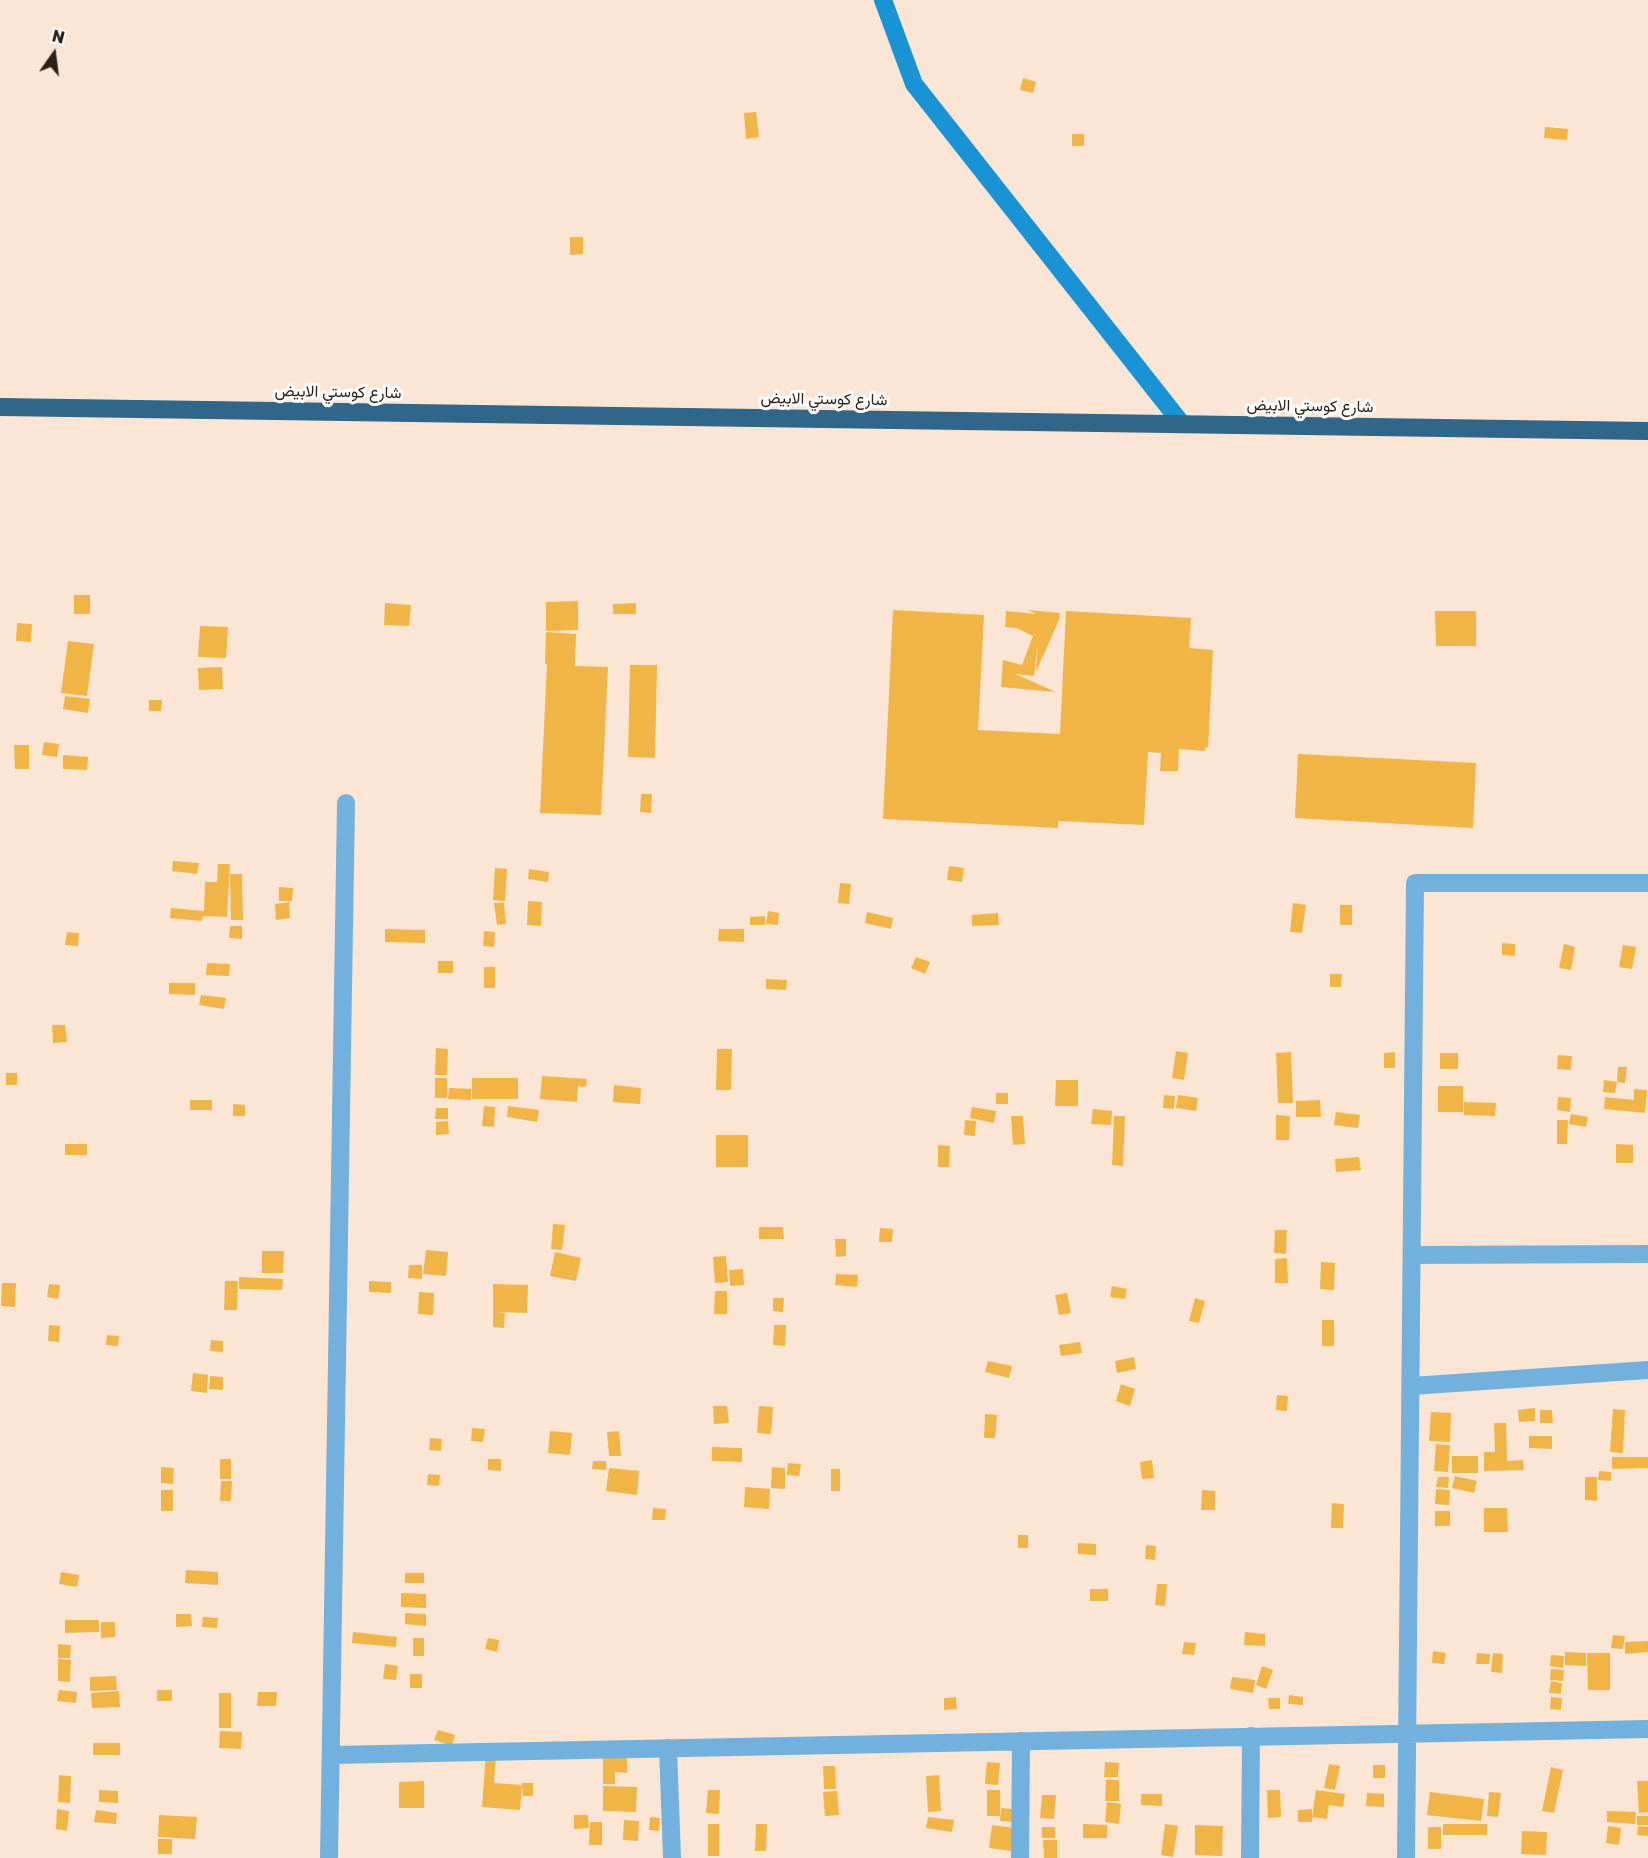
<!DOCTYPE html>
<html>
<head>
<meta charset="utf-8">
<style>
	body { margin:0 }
	#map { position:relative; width:1648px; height:1858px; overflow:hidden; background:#fbe6d6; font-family:"Golos Text",sans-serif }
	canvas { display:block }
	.north { position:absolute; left:24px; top:24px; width:60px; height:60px; -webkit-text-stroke:4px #fff; paint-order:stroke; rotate:14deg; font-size:16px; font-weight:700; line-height:24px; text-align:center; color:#2e2218 }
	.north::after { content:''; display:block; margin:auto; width:21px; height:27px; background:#2e2218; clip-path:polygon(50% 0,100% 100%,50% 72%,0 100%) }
</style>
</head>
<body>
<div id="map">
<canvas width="1648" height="1858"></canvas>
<div class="north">N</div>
</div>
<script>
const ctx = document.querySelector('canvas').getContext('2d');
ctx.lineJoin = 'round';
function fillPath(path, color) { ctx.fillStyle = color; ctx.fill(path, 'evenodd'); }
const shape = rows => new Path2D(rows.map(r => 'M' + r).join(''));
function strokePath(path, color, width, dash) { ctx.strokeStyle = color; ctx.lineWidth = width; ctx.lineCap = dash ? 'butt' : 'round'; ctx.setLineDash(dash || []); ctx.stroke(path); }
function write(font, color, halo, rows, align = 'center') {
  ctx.font = font + ' "Golos Text",Vazirmatn,sans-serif'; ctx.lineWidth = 6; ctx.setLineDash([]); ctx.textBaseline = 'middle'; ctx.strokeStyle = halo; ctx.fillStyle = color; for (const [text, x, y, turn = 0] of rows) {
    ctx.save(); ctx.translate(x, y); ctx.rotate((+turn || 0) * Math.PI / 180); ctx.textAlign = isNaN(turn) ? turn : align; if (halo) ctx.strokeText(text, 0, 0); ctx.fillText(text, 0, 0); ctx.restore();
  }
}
const building = shape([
	[1023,78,1036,82,1033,93,1020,90],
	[756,112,759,137,746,139,744,113],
	[1545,127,1568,129,1567,140,1544,138],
	[1072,134,1084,134,1084,146,1072,146],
	[570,237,583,237,583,254,570,255],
	[74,595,90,595,90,614,74,614],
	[578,601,578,630,546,631,546,602],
	[385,603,411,605,409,626,384,625],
	[636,603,636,614,613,614,613,604],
	[893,610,984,615,978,730,1060,734,1066,611,1191,618,1189,648,1213,650,1208,748,1206,747,1205,751,1179,749,1178,771,1160,771,1161,753,1148,752,1144,825,1058,821,1058,828,883,819],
	[1028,610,1060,613,1059,620,1036,672,1038,644,1034,676,1015,674,1056,692,1001,687,1003,660,1022,665,1033,636,1016,628,1005,627,1006,611,1036,614],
	[1435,611,1476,611,1476,646,1436,646],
	[17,623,32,624,31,642,16,641],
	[200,626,228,627,226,658,198,657],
	[546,632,576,634,575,666,608,667,601,815,540,813,547,664,545,664],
	[68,641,94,644,87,696,61,693],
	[630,665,657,665,655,758,628,757],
	[222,667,223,689,199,690,198,668],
	[65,696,90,699,88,713,63,709],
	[149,700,162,700,161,711,149,711],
	[44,742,59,744,57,757,42,755],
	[14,745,29,745,29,769,15,769],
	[1298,754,1476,763,1473,828,1295,818],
	[63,755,88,757,87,770,63,769],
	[641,794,652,794,651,813,640,812],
	[173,861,199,863,197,874,172,871],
	[218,864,230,864,227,917,203,916,202,921,170,918,171,908,204,911,205,882,217,882],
	[949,866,964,868,962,882,947,880],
	[495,868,507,869,505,901,493,900],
	[529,869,549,872,548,882,528,879],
	[230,874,242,874,243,920,231,920],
	[840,883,851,884,849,904,838,903],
	[279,887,293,888,292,901,279,901],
	[528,901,542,902,541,926,527,925],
	[289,902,290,918,276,920,275,904],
	[494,903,504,903,506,924,497,925],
	[1293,903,1306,905,1302,933,1290,932],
	[1340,905,1352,905,1352,925,1340,925],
	[768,911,779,913,778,925,766,924],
	[867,912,893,918,891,929,865,923],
	[998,913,999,925,972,926,972,915],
	[765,916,765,925,750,925,750,917],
	[230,926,242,926,242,939,229,938],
	[385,929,425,930,425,943,385,942],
	[719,929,744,929,744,942,718,941],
	[484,931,495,932,494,947,483,946],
	[67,932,79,933,78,946,65,945],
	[1502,943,1515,944,1515,956,1502,955],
	[1564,944,1575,947,1571,970,1559,968],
	[1623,945,1636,947,1632,969,1619,967],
	[916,957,930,962,925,974,911,968],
	[438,961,453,961,453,973,438,973],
	[207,963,230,964,229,976,206,975],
	[484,967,495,967,495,988,484,988],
	[1330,974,1342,974,1341,987,1330,987],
	[766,979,787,980,786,990,766,989],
	[169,983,195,983,195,995,169,994],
	[201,995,226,998,224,1009,199,1005],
	[52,1025,65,1025,67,1042,53,1043],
	[436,1048,448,1049,447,1075,435,1075],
	[717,1049,732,1049,731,1090,716,1090],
	[1176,1051,1188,1053,1184,1080,1172,1078],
	[1291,1052,1293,1103,1278,1103,1276,1053],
	[1395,1052,1395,1068,1384,1068,1384,1053],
	[1440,1053,1458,1053,1458,1069,1440,1069],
	[1558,1055,1572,1056,1571,1070,1557,1069],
	[1618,1067,1627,1067,1625,1083,1617,1082],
	[6,1073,17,1073,17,1085,6,1085],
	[542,1076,587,1079,586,1087,578,1086,577,1102,540,1099],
	[435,1078,447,1078,447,1098,435,1098],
	[472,1078,518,1078,518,1099,472,1099],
	[1056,1080,1078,1080,1078,1106,1055,1106],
	[1604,1080,1617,1082,1615,1093,1603,1092],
	[614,1085,641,1088,640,1104,613,1102],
	[1438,1086,1463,1086,1463,1112,1438,1112],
	[449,1088,471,1089,471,1100,448,1099],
	[1634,1089,1647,1090,1645,1113,1604,1109,1605,1097,1634,1100],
	[996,1093,1008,1093,1008,1104,996,1104],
	[1164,1095,1175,1096,1174,1109,1163,1108],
	[1178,1095,1198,1098,1196,1111,1176,1108],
	[1558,1097,1571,1098,1570,1112,1557,1110],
	[190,1100,212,1100,212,1110,190,1110],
	[1320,1100,1321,1117,1296,1117,1296,1101],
	[1464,1102,1496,1103,1495,1116,1464,1115],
	[233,1104,245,1105,245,1116,233,1116],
	[484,1106,495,1107,494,1127,482,1126],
	[508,1106,539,1110,537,1122,507,1117],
	[972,1107,996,1111,994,1123,970,1118],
	[436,1108,448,1108,448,1119,435,1119],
	[1093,1109,1112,1111,1111,1125,1091,1124],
	[1336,1112,1360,1115,1358,1128,1334,1125],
	[1571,1114,1588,1117,1586,1127,1569,1124],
	[1276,1115,1290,1116,1289,1140,1276,1140],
	[1011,1116,1023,1116,1025,1144,1013,1145],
	[1114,1116,1125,1116,1123,1166,1112,1165],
	[965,1120,976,1121,975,1136,964,1135],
	[1557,1120,1568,1120,1567,1144,1557,1144],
	[448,1121,449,1134,436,1135,436,1122],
	[716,1135,748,1135,748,1167,716,1167],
	[65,1144,87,1144,87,1155,65,1155],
	[1616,1144,1633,1145,1633,1163,1616,1163],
	[938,1145,950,1146,949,1167,938,1167],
	[1359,1157,1361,1170,1336,1172,1335,1159],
	[553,1224,565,1225,562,1250,551,1249],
	[759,1227,783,1227,784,1239,759,1239],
	[880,1228,893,1229,892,1242,879,1242],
	[1275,1230,1287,1230,1286,1254,1274,1253],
	[835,1239,846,1239,846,1256,836,1257],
	[426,1250,448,1252,446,1276,423,1274],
	[262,1251,284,1251,283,1273,262,1273],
	[555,1252,581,1258,576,1281,550,1276],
	[726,1256,728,1282,715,1283,713,1257],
	[1287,1258,1288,1283,1275,1283,1275,1259],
	[1321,1262,1335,1263,1334,1290,1320,1289],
	[409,1265,422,1265,422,1279,408,1278],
	[743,1269,744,1285,730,1286,729,1270],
	[836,1274,858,1275,857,1287,835,1285],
	[239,1277,283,1279,282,1290,239,1289],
	[225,1281,238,1281,237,1310,224,1310],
	[369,1281,391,1282,391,1293,369,1292],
	[2,1283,16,1283,15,1307,1,1306],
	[49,1284,60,1285,58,1299,47,1297],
	[493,1284,528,1285,527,1313,496,1312,505,1313,504,1328,493,1327],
	[1112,1286,1127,1289,1125,1299,1110,1297],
	[715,1291,727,1291,727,1314,714,1314],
	[419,1292,434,1293,433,1315,418,1314],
	[1067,1293,1071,1313,1059,1315,1055,1295],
	[773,1298,784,1298,783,1312,773,1311],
	[1195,1298,1205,1301,1199,1323,1189,1321],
	[1322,1320,1334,1320,1334,1346,1322,1346],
	[49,1325,60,1326,59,1342,48,1341],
	[774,1325,786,1325,785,1346,773,1345],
	[107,1335,119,1336,118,1346,106,1345],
	[211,1340,223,1341,223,1352,210,1351],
	[1080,1342,1082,1353,1061,1356,1059,1345],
	[1134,1357,1136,1369,1117,1373,1115,1361],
	[988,1361,1012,1366,1009,1378,985,1372],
	[193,1373,208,1375,207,1393,191,1391],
	[210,1376,223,1377,223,1390,209,1389],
	[1121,1384,1135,1389,1130,1406,1116,1401],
	[1277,1395,1288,1396,1287,1411,1276,1410],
	[713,1406,727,1406,729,1423,714,1424],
	[759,1406,773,1407,771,1434,757,1433],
	[1535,1408,1535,1421,1519,1422,1518,1410],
	[1613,1409,1625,1410,1623,1453,1610,1452],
	[1540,1410,1552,1410,1553,1423,1540,1423],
	[1431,1412,1451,1413,1450,1442,1429,1441],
	[985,1414,997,1415,995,1438,984,1438],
	[1494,1423,1506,1423,1507,1461,1523,1460,1524,1470,1484,1471,1484,1452,1495,1452],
	[472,1428,485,1429,483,1442,471,1441],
	[550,1431,572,1433,570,1455,548,1453],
	[619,1431,621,1456,609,1456,607,1432],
	[1529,1436,1552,1436,1552,1449,1529,1448],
	[430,1438,442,1439,441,1451,429,1450],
	[1436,1444,1450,1445,1448,1472,1434,1471],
	[712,1447,742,1448,742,1462,712,1461],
	[1452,1456,1478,1456,1478,1473,1452,1473],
	[1612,1457,1648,1457,1648,1468,1612,1469],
	[220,1459,231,1459,231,1479,220,1479],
	[488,1459,501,1459,501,1471,488,1470],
	[1152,1460,1154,1478,1142,1479,1140,1462],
	[593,1461,606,1461,606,1470,592,1469],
	[788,1463,801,1464,799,1476,787,1475],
	[161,1467,174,1468,173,1484,161,1483],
	[772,1467,785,1468,785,1489,771,1488],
	[609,1468,639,1471,637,1495,606,1491],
	[831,1469,840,1469,840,1491,831,1491],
	[1599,1471,1611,1472,1611,1481,1598,1480],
	[428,1474,440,1475,439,1486,427,1485],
	[1455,1476,1477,1481,1474,1493,1452,1488],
	[1438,1477,1449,1477,1448,1488,1436,1487],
	[1585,1477,1597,1477,1597,1501,1585,1500],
	[221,1481,232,1481,231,1501,220,1501],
	[745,1487,770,1489,769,1509,744,1507],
	[1436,1489,1450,1490,1449,1505,1435,1504],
	[161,1490,173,1490,173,1511,161,1511],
	[1202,1490,1215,1491,1215,1510,1201,1510],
	[1332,1503,1344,1504,1343,1528,1331,1528],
	[653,1508,666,1509,665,1520,652,1520],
	[1484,1508,1507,1508,1508,1532,1484,1532],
	[1435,1511,1450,1511,1450,1526,1435,1526],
	[1018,1535,1028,1535,1028,1548,1018,1548],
	[1078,1543,1096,1544,1096,1555,1078,1554],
	[1146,1545,1156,1546,1155,1560,1145,1559],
	[186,1570,218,1572,218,1585,185,1583],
	[61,1572,79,1575,77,1587,59,1584],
	[405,1573,424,1573,424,1583,405,1583],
	[1157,1584,1167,1584,1165,1606,1155,1605],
	[1090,1589,1108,1589,1108,1601,1090,1601],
	[401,1593,426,1594,426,1608,401,1607],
	[405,1613,426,1614,426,1626,405,1624],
	[176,1614,191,1614,192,1626,176,1627],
	[203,1617,218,1618,217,1628,202,1627],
	[65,1620,99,1620,99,1632,65,1633],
	[101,1622,115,1622,115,1637,101,1638],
	[353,1632,397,1637,396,1647,352,1643],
	[1245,1632,1265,1634,1265,1646,1244,1645],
	[1613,1635,1625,1636,1623,1649,1611,1648],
	[413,1638,424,1638,424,1656,413,1656],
	[488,1638,499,1640,497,1652,485,1649],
	[1648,1641,1648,1652,1625,1654,1625,1642],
	[1184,1642,1196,1643,1194,1655,1182,1654],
	[58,1644,71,1645,70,1658,58,1658],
	[1433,1651,1446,1653,1444,1664,1432,1663],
	[1565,1652,1586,1653,1586,1666,1565,1665],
	[1477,1653,1490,1654,1489,1664,1476,1664],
	[1493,1653,1503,1654,1502,1673,1491,1672],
	[1587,1653,1610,1653,1610,1690,1588,1690],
	[1551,1655,1564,1656,1563,1668,1550,1666],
	[58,1659,71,1660,70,1682,58,1681],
	[385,1664,398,1666,396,1680,383,1679],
	[1262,1666,1273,1670,1266,1689,1256,1685],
	[1551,1669,1564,1670,1563,1681,1550,1680],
	[410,1674,422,1674,422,1688,410,1688],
	[116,1676,117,1690,90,1691,90,1677],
	[1232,1677,1255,1680,1253,1693,1230,1689],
	[1551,1681,1562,1683,1561,1694,1549,1693],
	[59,1690,77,1692,76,1703,57,1701],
	[157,1690,172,1690,172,1701,157,1701],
	[119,1691,120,1707,92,1708,91,1693],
	[258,1692,277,1692,276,1706,257,1706],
	[219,1693,231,1693,231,1728,219,1728],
	[1289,1695,1303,1697,1303,1705,1288,1704],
	[956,1697,957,1709,944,1710,944,1698],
	[1551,1697,1562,1698,1561,1710,1550,1709],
	[1268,1698,1280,1698,1280,1709,1269,1709],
	[438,1730,455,1735,452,1746,434,1740],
	[220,1731,242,1732,241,1749,219,1748],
	[93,1743,120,1743,120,1755,93,1755],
	[486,1753,496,1754,494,1783,522,1785,520,1810,482,1807],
	[603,1757,627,1758,627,1773,615,1772,615,1784,603,1784],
	[987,1762,1000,1763,998,1785,985,1784],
	[1105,1762,1119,1763,1118,1777,1104,1777],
	[1329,1764,1340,1766,1335,1790,1324,1788],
	[1373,1765,1385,1765,1385,1778,1373,1778],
	[823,1766,835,1766,836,1789,824,1789],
	[1551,1767,1563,1770,1554,1813,1542,1811],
	[59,1775,71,1776,70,1803,58,1802],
	[939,1775,941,1811,928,1812,926,1776],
	[1106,1780,1119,1780,1119,1801,1105,1801],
	[424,1781,424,1808,399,1808,399,1782],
	[1637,1781,1648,1781,1648,1812,1639,1813],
	[522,1783,533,1783,533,1796,523,1796],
	[603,1786,637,1787,636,1812,603,1811],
	[99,1790,118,1791,118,1803,99,1802],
	[708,1790,720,1790,719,1814,706,1813],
	[987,1790,1000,1790,1000,1816,987,1816],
	[1267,1790,1280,1790,1281,1817,1268,1818],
	[1316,1790,1345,1794,1343,1807,1329,1805,1327,1819,1312,1817],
	[837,1791,839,1815,825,1816,823,1792],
	[1430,1792,1484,1799,1481,1821,1427,1815],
	[1489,1792,1501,1793,1498,1817,1487,1816],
	[1367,1793,1384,1794,1384,1807,1366,1806],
	[1141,1794,1162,1794,1162,1806,1141,1805],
	[1042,1795,1056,1795,1054,1819,1040,1818],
	[1107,1802,1121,1804,1119,1824,1105,1822],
	[1001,1808,1021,1810,1020,1822,1000,1821],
	[57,1809,69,1811,67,1831,56,1829],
	[1312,1809,1312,1822,1298,1822,1298,1810],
	[96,1810,117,1813,116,1824,94,1822],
	[1607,1811,1636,1812,1635,1824,1607,1822],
	[159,1815,197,1817,195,1839,158,1837],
	[574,1815,588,1815,589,1828,574,1829],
	[1637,1816,1648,1816,1648,1825,1637,1825],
	[650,1817,660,1818,659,1831,649,1830],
	[928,1817,954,1820,952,1832,926,1828],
	[624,1820,639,1821,638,1841,623,1840],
	[590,1822,602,1822,602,1845,589,1845],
	[708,1824,719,1824,719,1856,708,1856],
	[756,1824,767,1824,766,1851,755,1851],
	[1083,1824,1107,1825,1107,1838,1083,1838],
	[1165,1824,1178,1826,1173,1857,1161,1855],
	[1443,1824,1487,1824,1487,1835,1443,1835],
	[992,1825,1014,1828,1011,1851,989,1848],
	[1195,1825,1223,1826,1222,1856,1195,1855],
	[1608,1826,1621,1828,1619,1845,1606,1843],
	[1638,1826,1648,1827,1648,1836,1637,1835],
	[1042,1827,1055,1827,1055,1838,1042,1838],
	[1428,1827,1441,1827,1441,1849,1428,1849],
	[1522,1831,1547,1832,1546,1855,1521,1854],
	[158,1839,172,1839,172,1854,158,1854],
	[1043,1840,1057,1840,1057,1858,1044,1858]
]);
const street = shape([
	[1412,1255,1648,1254],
	[1411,1386,1648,1370],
	[668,1748,672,1858],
	[331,1755,1648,1729],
	[329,1858,346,803],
	[1020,1858,1021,1741],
	[1250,1858,1251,1736],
	[1406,1858,1415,883,1648,883]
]);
const secondary = shape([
	[883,0,914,84,1182,424]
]);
const highway = shape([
	[0,407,1648,431]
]);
const streetNames = [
	["شارع كوستي الابيض",338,392,1],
	["شارع كوستي الابيض",824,399,1],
	["شارع كوستي الابيض",1310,406,1]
];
fillPath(building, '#f1b546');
strokePath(street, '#72b1dd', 18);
strokePath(secondary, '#1893d3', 18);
strokePath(highway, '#2f6689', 18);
write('16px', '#2e2218', '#fff', streetNames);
</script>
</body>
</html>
